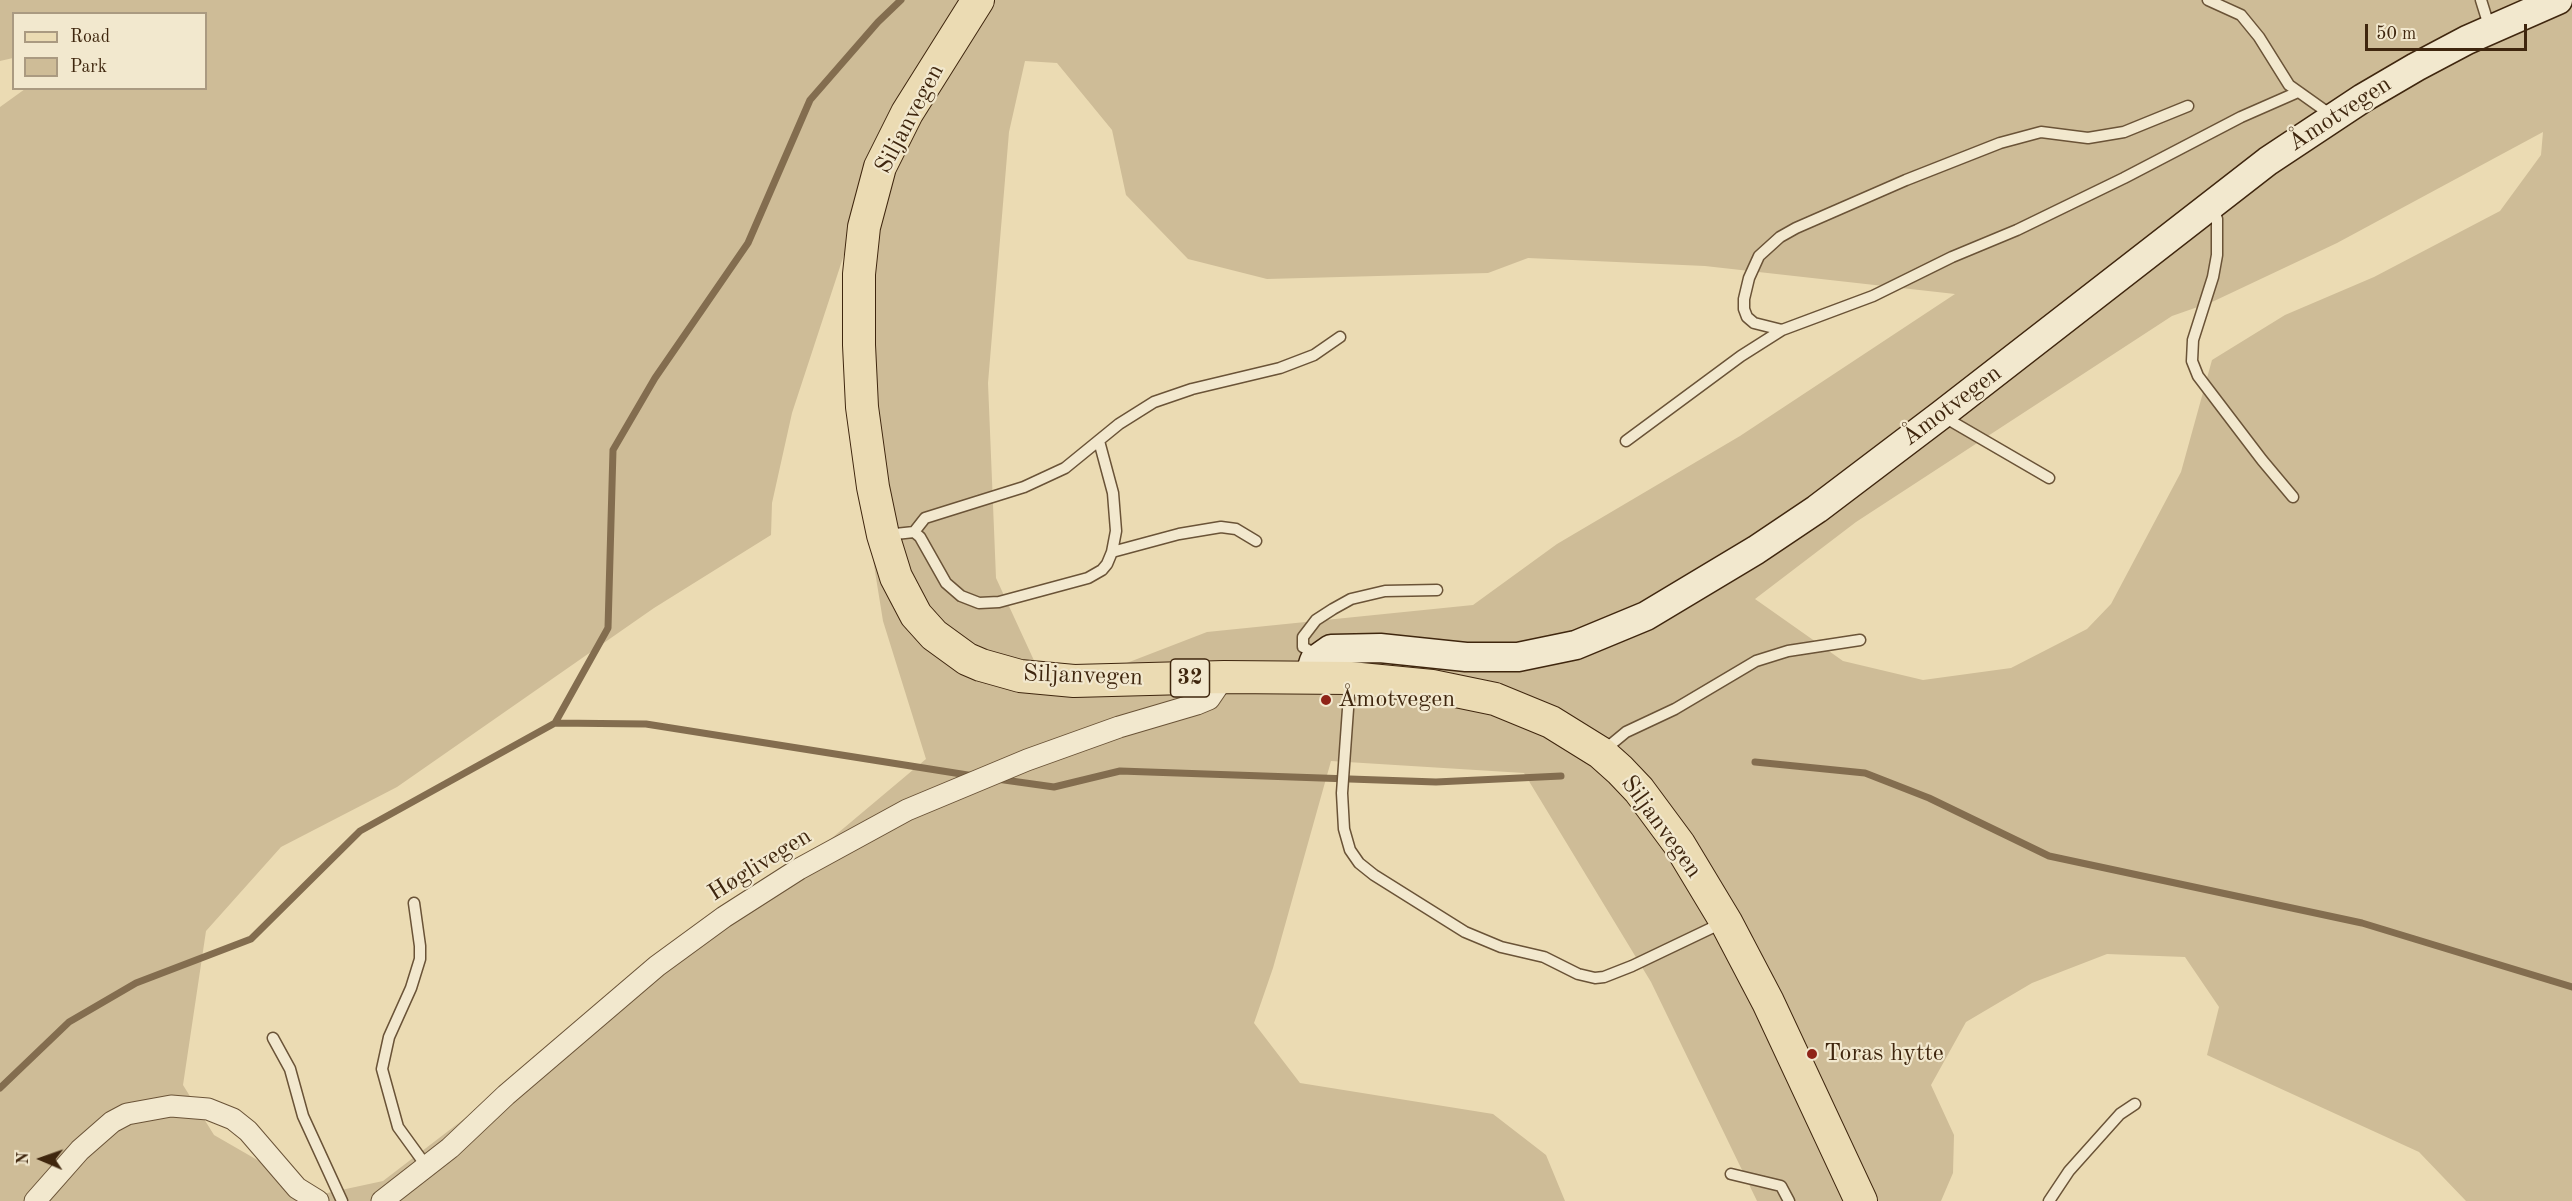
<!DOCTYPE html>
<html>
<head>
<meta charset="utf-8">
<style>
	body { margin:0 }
	#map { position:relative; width:2572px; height:1201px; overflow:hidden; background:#ebdbb3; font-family:"Old Standard TT",serif }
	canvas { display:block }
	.legend { position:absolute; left:12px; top:12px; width:195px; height:78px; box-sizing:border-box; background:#f2e8ce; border:2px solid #aa9a81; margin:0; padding:8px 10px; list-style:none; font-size:18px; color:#3f260e }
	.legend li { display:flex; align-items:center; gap:12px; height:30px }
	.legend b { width:30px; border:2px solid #aa9a81 }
	.north { position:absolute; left:12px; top:1129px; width:60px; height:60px; -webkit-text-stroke:4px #f2e8ce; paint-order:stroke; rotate:272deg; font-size:16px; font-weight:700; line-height:24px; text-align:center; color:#3f260e }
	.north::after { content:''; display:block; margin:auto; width:21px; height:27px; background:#3f260e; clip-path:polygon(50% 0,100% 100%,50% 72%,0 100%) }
	.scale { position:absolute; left:2365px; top:24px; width:162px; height:27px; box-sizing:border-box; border:3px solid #3f260e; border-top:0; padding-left:8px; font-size:18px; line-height:21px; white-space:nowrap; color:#3f260e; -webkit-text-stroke:4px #f2e8ce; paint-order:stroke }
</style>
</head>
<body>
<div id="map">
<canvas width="2572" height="1201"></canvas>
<ul class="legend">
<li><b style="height:8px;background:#ebdbb3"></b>Road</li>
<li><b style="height:16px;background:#cebc97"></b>Park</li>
</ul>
<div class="north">N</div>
<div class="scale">50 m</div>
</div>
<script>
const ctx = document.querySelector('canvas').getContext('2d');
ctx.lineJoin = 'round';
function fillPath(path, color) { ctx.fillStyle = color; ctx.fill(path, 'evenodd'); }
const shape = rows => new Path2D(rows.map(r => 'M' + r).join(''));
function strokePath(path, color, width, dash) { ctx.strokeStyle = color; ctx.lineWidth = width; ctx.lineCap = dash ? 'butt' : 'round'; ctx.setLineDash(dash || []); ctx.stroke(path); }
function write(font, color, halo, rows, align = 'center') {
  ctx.font = font + ' "Old Standard TT",serif'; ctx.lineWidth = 4.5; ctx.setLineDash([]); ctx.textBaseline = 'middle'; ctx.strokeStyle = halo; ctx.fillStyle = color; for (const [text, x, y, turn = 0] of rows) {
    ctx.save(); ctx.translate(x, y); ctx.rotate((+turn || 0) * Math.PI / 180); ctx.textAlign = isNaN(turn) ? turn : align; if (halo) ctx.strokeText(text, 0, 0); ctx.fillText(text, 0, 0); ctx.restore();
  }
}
const green = shape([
	[0,0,2572,0,2572,1201,2466,1201,2419,1152,2207,1055,2219,1007,2185,957,2107,954,2032,983,1966,1022,1931,1085,1954,1135,1953,1173,1941,1201,1757,1201,1651,982,1524,773,1331,761,1273,968,1254,1023,1300,1083,1493,1114,1546,1155,1565,1201,0,1201,0,107,25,89,206,88,206,14,14,14,13,58,0,61],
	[1025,61,1057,63,1112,130,1126,195,1188,259,1267,279,1488,273,1528,258,1705,266,1955,294,1740,436,1557,544,1473,605,1207,632,1049,693,996,578,988,383,1009,132],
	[2543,132,2541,155,2500,211,2374,277,2285,315,2212,360,2181,472,2111,604,2087,629,2011,668,1923,680,1843,661,1755,599,1856,522,2172,316,2212,302,2337,243],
	[859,209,863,497,883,621,926,759,707,943,674,958,383,1181,318,1195,214,1135,183,1085,206,931,281,847,397,787,654,608,771,535,772,503,792,413]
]);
const stream = shape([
	[901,0,878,22,810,100,748,243,655,378,613,450,608,628,555,723,646,724,974,776],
	[1755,762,1865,773,1929,798,2049,856,2362,923,2572,987],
	[997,779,1054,787,1120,771,1436,782,1561,776],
	[0,1088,69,1022,136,983,251,939,360,831,555,723]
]);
const lane = shape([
	[2208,0,2241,15,2259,37,2289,85,2334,117],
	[2481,0,2490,29],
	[2213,208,2217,219,2217,255,2213,277,2193,340,2192,361,2198,376,2262,460,2293,497],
	[1782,330,1754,323,1747,317,1744,309,1744,299,1749,278,1759,256,1780,237,1796,228,1906,180,2000,143,2041,132,2088,138,2124,132,2188,106],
	[1944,417,2049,478],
	[1626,441,1741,356,1782,330,1873,296,1952,257,2017,230,2124,178,2241,117,2298,92],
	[914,532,925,518,1024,487,1065,468,1119,424,1154,402,1192,389,1280,368,1314,355,1340,337],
	[886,535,914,532,920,537,946,583,961,596,979,603,999,602,1088,578,1102,570,1107,564,1112,552,1116,531,1113,493,1099,441],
	[1112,552,1179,534,1221,527,1236,529,1256,541],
	[1319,656,1303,647,1303,637,1316,620,1333,609,1351,599,1385,591,1437,590],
	[1350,681,1342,793,1344,829,1350,850,1359,863,1374,875,1465,932,1501,947,1544,957,1578,974,1595,978,1604,977,1632,966,1722,923],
	[1603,751,1626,732,1675,709,1756,661,1788,651,1860,640],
	[414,903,420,946,420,959,411,988,389,1037,382,1069,398,1127,427,1167],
	[273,1038,290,1069,303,1116,342,1201],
	[1731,1174,1781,1186,1789,1201],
	[2049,1201,2069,1171,2120,1114,2135,1104]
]);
const street = shape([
	[35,1201,80,1150,112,1122,127,1114,171,1106,208,1109,233,1119,248,1131,297,1188,318,1201],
	[382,1201,450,1148,506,1095,657,966,724,917,799,869,907,810,1027,760,1119,727,1197,704,1209,699,1224,677]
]);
const secondary = shape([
	[1309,677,1314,661,1331,649,1380,648,1466,657,1518,657,1576,645,1646,616,1756,550,1817,509,1941,415,2268,161,2363,98,2416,67,2467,40,2558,0]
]);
const primary = shape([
	[978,0,907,113,880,167,864,227,859,274,859,345,862,407,873,487,883,535,896,577,916,615,934,635,967,659,981,665,1020,676,1074,681,1224,677,1350,678,1432,686,1495,699,1551,722,1601,753,1620,770,1639,790,1679,844,1726,922,1768,1002,1861,1201]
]);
const markers = [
	[1326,700,6,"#8f2418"],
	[1812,1054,6,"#8f2418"]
];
const shields = [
	[1190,678,39]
];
const shieldNames = [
	["32",1190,678]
];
const streetNames = [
	["Åmotvegen",2340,114,-33],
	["Siljanvegen",910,119,-62],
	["Åmotvegen",1952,406,-37],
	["Siljanvegen",1083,676,2],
	["Siljanvegen",1661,827,54],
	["Høglivegen",760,865,-32]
];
const poiNames = [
	["Åmotvegen",1338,700],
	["Toras hytte",1824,1054]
];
fillPath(green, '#cebc97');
strokePath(stream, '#836d4f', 7);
strokePath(lane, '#6a5337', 13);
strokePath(street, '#6a5337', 23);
strokePath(secondary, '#3f260e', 31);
strokePath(primary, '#3f260e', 34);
strokePath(lane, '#f2e8ce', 10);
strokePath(street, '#f2e8ce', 21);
strokePath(secondary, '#f2e8ce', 28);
strokePath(primary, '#ebdbb3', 32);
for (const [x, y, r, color] of markers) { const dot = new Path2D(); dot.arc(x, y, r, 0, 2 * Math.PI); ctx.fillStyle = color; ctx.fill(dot); strokePath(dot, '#f2e8ce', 2); }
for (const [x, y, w] of shields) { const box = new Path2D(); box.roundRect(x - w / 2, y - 19, w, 38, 4.5); ctx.fillStyle = '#f2e8ce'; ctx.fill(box); strokePath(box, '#3f260e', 1.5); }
write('bold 22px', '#3f260e', null, shieldNames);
write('24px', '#3f260e', '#f2e8ce', streetNames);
write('24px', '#3f260e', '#f2e8ce', poiNames, 'left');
</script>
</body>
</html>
